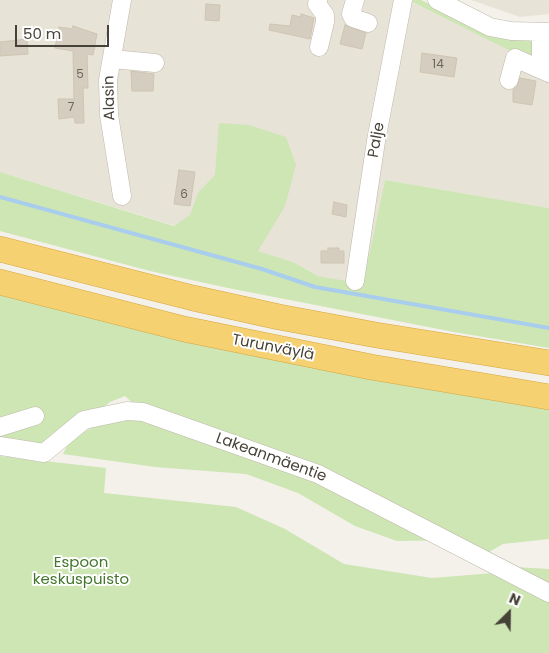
<!DOCTYPE html>
<html>
<head>
<meta charset="utf-8">
<style>
	body { margin:0 }
	#map { position:relative; width:549px; height:653px; overflow:hidden; background:#f3f1e9; font-family:Poppins,sans-serif }
	canvas { display:block }
	.north { position:absolute; left:484px; top:588px; width:50px; height:50px; -webkit-text-stroke:4px #fff; paint-order:stroke; rotate:23deg; font-size:14px; font-weight:700; line-height:20px; text-align:center; color:#474238 }
	.north::after { content:''; display:block; margin:auto; width:18px; height:22px; background:#474238; clip-path:polygon(50% 0,100% 100%,50% 72%,0 100%) }
	.scale { position:absolute; left:15px; top:25px; width:94px; height:22px; box-sizing:border-box; border:2px solid #474238; border-top:0; padding-left:6px; font-size:15px; line-height:18px; white-space:nowrap; color:#474238; -webkit-text-stroke:4px #fff; paint-order:stroke }
</style>
</head>
<body>
<div id="map">
<canvas width="549" height="653"></canvas>
<div class="north">N</div>
<div class="scale">50 m</div>
</div>
<script>
const ctx = document.querySelector('canvas').getContext('2d');
ctx.lineJoin = 'round';
function fillPath(path, color) { ctx.fillStyle = color; ctx.fill(path, 'evenodd'); }
const shape = rows => new Path2D(rows.map(r => 'M' + r).join(''));
function strokePath(path, color, width, dash) { ctx.strokeStyle = color; ctx.lineWidth = width; ctx.lineCap = dash ? 'butt' : 'round'; ctx.setLineDash(dash || []); ctx.stroke(path); }
function write(font, color, halo, rows, align = 'center') {
  ctx.font = font + ' Poppins,sans-serif'; ctx.lineWidth = 4; ctx.setLineDash([]); ctx.textBaseline = 'middle'; ctx.strokeStyle = halo; ctx.fillStyle = color; for (const [text, x, y, turn = 0] of rows) {
    ctx.save(); ctx.translate(x, y); ctx.rotate((+turn || 0) * Math.PI / 180); ctx.textAlign = isNaN(turn) ? turn : align; if (halo) ctx.strokeText(text, 0, 0); ctx.fillText(text, 0, 0); ctx.restore();
  }
}
const residential = shape([
	[0,0,407,0,549,68,549,208,385,180,363,285,318,276,293,262,0,172],
	[471,0,549,0,549,14,520,17]
]);
const green = shape([
	[413,0,421,0,483,30,510,39,536,39,537,53,531,61,412,2],
	[219,123,249,125,286,137,296,165,285,206,258,251,293,262,318,276,363,284,385,180,549,208,549,348,454,332,228,288,150,271,0,231,0,172,174,226,190,215,198,193,215,175],
	[0,291,549,406,549,539,503,544,489,552,461,540,397,541,355,526,298,493,246,474,155,467,63,454,71,438,104,422,146,415,125,396,110,402,99,411,73,417,54,439,38,449,0,445,0,432,40,424,42,414,0,420],
	[0,456,106,468,104,493,236,507,285,529,344,564,432,578,494,573,549,602,549,653,0,653],
	[514,567,549,569,549,589]
]);
const stream = shape([
	[0,197,262,269,315,287,549,328]
]);
const building = shape([
	[206,4,220,5,219,21,205,20,206,4],
	[301,14,314,18,310,39,269,30,270,24,290,26,292,15,301,17,301,14],
	[345,25,366,33,362,49,340,44,345,25],
	[73,26,97,34,93,55,87,54,88,88,83,88,84,123,75,123,74,117,59,119,58,99,74,99,73,51,55,48,59,27,72,29,73,26],
	[27,39,28,54,0,56,0,42,27,39],
	[422,53,457,58,454,77,420,72,422,53],
	[131,71,154,74,153,91,132,91,131,71],
	[520,78,536,81,532,105,513,102,513,90,517,87,520,78],
	[179,170,195,172,190,206,174,204,179,170],
	[334,202,347,205,346,217,332,214,334,202],
	[328,248,339,248,339,251,344,251,344,263,321,263,321,251,328,251,328,248]
]);
const minor = shape([
	[122,0,108,80,109,115,122,196],
	[318,0,317,4,325,15,325,22,319,47],
	[355,0,351,14,353,18,368,23],
	[437,0,490,27,511,31,549,32],
	[112,59,155,63],
	[541,69,541,33],
	[509,80,515,58,549,73],
	[355,281,376,141,403,0],
	[0,427,35,416],
	[0,446,44,453,84,420,127,411,143,412,318,474,549,593]
]);
const highway = shape([
	[0,249,193,298,279,317,376,335,549,363],
	[0,282,184,329,371,367,549,397]
]);
const numberNames = [
	["14",438,65],
	["5",80,75],
	["7",71,108],
	["6",184,195]
];
const streetNames = [
	["Alasin",110,98,-91],
	["Palje",377,140,-80],
	["Turunväylä",273,348,11],
	["Lakeanmäentie",271,458,20]
];
const parkNames = [
	["Espoon",81,563],
	["keskuspuisto",81,580]
];
fillPath(residential, '#e7e3d7');
fillPath(green, '#cde6b4');
strokePath(stream, '#a9cded', 4);
fillPath(building, '#d5cdbf');
strokePath(building, '#cfc5b2', 1);
strokePath(minor, '#bfb9ac', 19);
strokePath(highway, '#d6a641', 26);
strokePath(minor, '#fff', 18);
strokePath(highway, '#f6d171', 25);
write('12px', '#6a655a', null, numberNames);
write('15px', '#474238', '#fff', streetNames);
write('15px', '#45762d', '#fff', parkNames);
</script>
</body>
</html>
